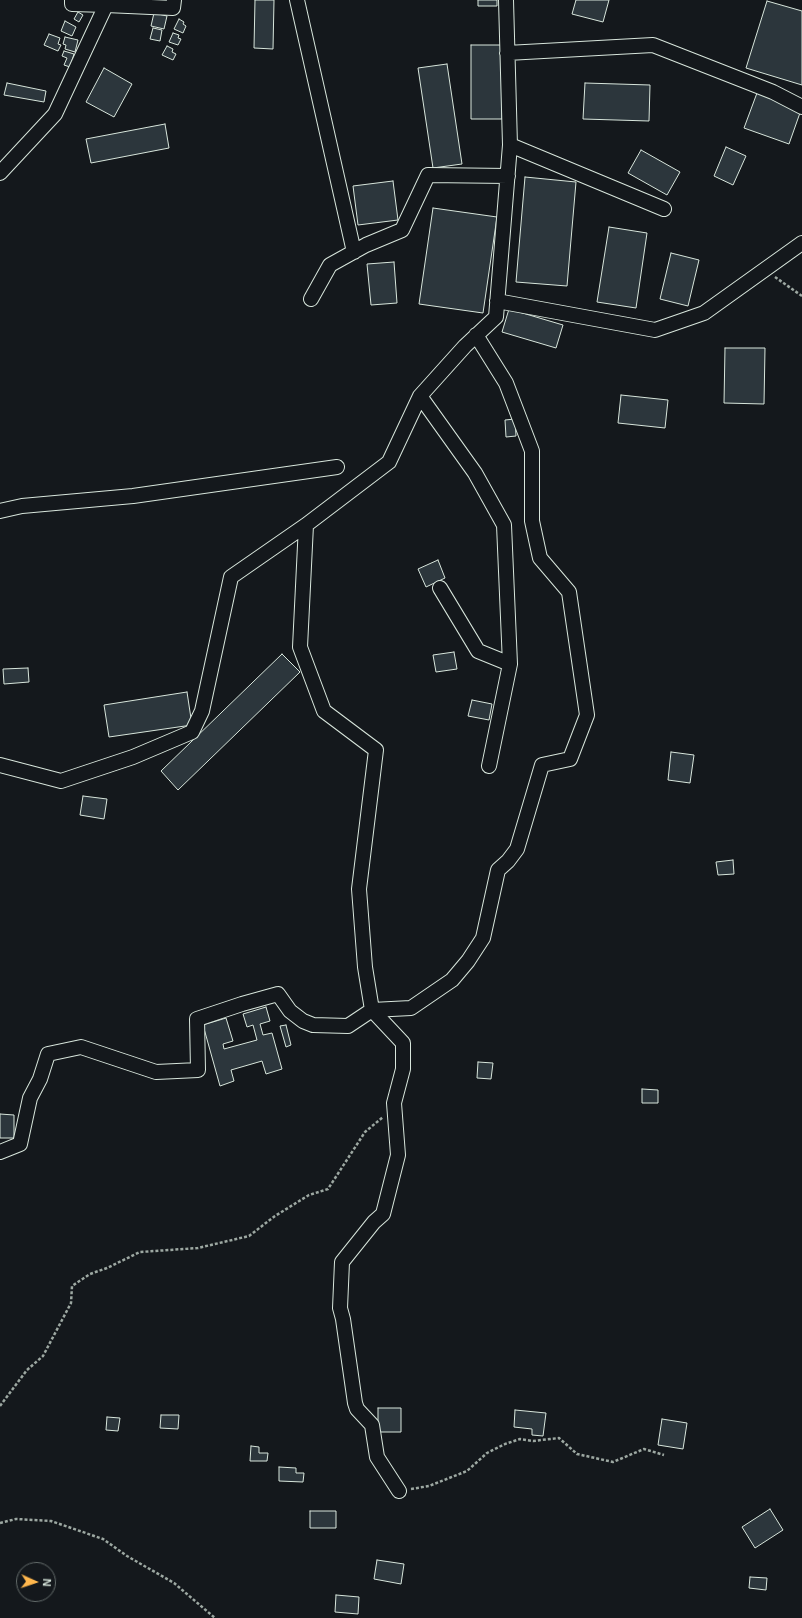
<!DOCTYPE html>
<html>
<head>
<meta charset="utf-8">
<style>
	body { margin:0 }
	#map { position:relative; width:802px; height:1618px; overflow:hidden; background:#14181c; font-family:Helvetica,sans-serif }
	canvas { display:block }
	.north { position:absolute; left:16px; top:1562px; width:40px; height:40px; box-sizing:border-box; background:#14181c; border:1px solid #626a69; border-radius:50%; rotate:93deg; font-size:11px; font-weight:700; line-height:16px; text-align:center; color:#d8e6dc }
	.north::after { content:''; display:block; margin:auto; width:14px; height:18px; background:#ffb74d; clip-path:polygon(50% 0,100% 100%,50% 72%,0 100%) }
</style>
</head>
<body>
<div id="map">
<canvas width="802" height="1618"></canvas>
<div class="north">N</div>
</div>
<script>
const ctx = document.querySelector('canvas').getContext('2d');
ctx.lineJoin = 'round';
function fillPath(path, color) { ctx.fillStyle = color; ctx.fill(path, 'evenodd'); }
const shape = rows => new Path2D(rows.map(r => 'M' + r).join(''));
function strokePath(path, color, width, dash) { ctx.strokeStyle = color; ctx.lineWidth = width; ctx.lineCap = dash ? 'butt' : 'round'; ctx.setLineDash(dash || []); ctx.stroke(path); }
const building = shape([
	[255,0,274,0,273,49,254,48,255,0],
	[478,0,497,0,497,6,478,6,478,0],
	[576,0,609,0,603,22,572,14,576,0],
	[767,1,802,11,802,85,746,68,767,1],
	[78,12,83,15,79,22,74,19,78,12],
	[154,13,167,16,164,29,151,26,154,13],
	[179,19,184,22,183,24,186,26,183,33,174,29,179,19],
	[65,21,76,27,72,36,61,31,65,21],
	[153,28,162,30,160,41,150,39,153,28],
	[173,33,179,35,178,38,181,39,178,45,169,42,173,33],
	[49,34,60,38,58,44,61,45,58,51,44,45,49,34],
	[65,37,78,40,75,52,65,49,66,45,63,44,65,37],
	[471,45,502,45,502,119,471,119,471,45],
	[167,46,173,49,172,52,176,54,173,60,162,55,167,46],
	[64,51,74,54,70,67,64,65,67,58,62,56,64,51],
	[447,64,462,164,433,168,418,68,447,64],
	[104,68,132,84,114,117,86,102,104,68],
	[7,83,46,91,44,102,4,95,7,83],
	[585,83,650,85,649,121,583,119,585,83],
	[757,93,801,110,789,144,744,128,757,93],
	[165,124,169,148,91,163,86,139,165,124],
	[726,147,746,156,733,185,714,176,726,147],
	[641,150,680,172,667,195,628,173,641,150],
	[525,177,576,182,567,286,516,282,525,177],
	[393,181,398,220,358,225,353,186,393,181],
	[433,208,497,217,483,313,419,304,433,208],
	[609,227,647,233,636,308,597,302,609,227],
	[671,253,699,260,688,306,660,299,671,253],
	[394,262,397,303,371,305,367,264,394,262],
	[509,309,563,325,556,348,502,332,509,309],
	[725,348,765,348,764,404,724,403,725,348],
	[621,395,668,400,665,428,618,423,621,395],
	[515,419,516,436,506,437,505,420,515,419],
	[438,560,445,578,426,587,418,569,438,560],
	[454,652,457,669,436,672,433,655,454,652],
	[282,654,300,672,178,790,161,771,282,654],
	[28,668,29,682,4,684,3,669,28,668],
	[187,692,192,725,109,737,104,705,187,692],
	[472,700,492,704,489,720,468,716,472,700],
	[671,752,694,755,690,783,668,780,671,752],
	[83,796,107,799,104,819,80,815,83,796],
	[733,860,734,874,718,875,716,862,733,860],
	[266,1007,270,1021,260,1024,263,1035,272,1033,282,1069,266,1074,262,1061,231,1070,234,1081,220,1086,203,1025,226,1018,233,1041,223,1044,224,1049,257,1040,253,1025,247,1027,243,1014,266,1007],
	[286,1025,291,1045,286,1047,280,1026,286,1025],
	[478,1062,493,1063,491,1079,477,1078,478,1062],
	[642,1089,658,1090,658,1103,642,1103,642,1089],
	[0,1114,14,1115,14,1138,0,1138,0,1114],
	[378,1408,401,1408,401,1432,378,1432,378,1408],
	[515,1410,546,1413,543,1436,532,1435,532,1429,514,1427,515,1410],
	[161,1415,179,1415,178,1429,160,1428,161,1415],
	[107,1417,120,1418,118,1431,106,1430,107,1417],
	[662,1419,687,1423,683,1449,658,1445,662,1419],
	[251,1446,259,1447,259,1453,268,1453,267,1461,250,1461,251,1446],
	[279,1467,296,1468,296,1473,304,1473,303,1482,279,1481,279,1467],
	[770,1509,783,1530,755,1548,742,1527,770,1509],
	[310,1511,336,1511,336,1528,310,1528,310,1511],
	[377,1560,404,1564,401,1584,374,1579,377,1560],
	[750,1577,767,1578,766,1590,749,1588,750,1577],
	[336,1595,359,1597,358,1614,335,1612,336,1595]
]);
const path = shape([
	[775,277,802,296],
	[0,1406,27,1370,43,1356,71,1303,72,1286,90,1274,107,1268,140,1252,198,1248,249,1236,275,1216,309,1195,328,1189,365,1132,383,1117],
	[411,1489,429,1486,467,1471,487,1453,505,1444,520,1439,533,1441,559,1438,577,1454,613,1462,644,1449,664,1455],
	[0,1523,16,1519,51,1521,103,1539,127,1556,174,1583,215,1618]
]);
const minor = shape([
	[72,0,72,4,106,5],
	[297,0,354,252],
	[507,53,653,45,773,92,802,107],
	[510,145,664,209],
	[0,173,55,114,106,5,173,8,174,0],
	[311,299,330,265,366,245,402,230,428,175,508,176],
	[497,301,655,330,704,313,802,243],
	[420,396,475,473,504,525,510,664,478,651,440,588],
	[0,511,22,506,133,496,337,467],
	[0,765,61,781,133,757,192,732,202,711,231,577,306,525,389,462,420,396,465,346,496,317,510,145,506,0],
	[489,766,510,664],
	[372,1010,411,1008,452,980,468,961,483,938,498,870,508,861,517,849,542,765,570,759,587,715,569,592,540,558,532,521,532,451,506,383,476,335],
	[372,1010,403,1043,403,1069,394,1103,398,1155,383,1214,374,1222,342,1262,340,1308,343,1319,355,1403,357,1409,372,1425,377,1457,399,1491],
	[0,1152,20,1144,30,1098,40,1079,48,1054,81,1047,156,1072,198,1070,197,1019,242,1004,278,994,290,1011,303,1021,313,1025,348,1026,372,1010,365,967,359,889,376,750,324,711,300,647,306,525]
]);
fillPath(building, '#2c363c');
strokePath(building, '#d8e6dc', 1);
strokePath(minor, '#d8e6dc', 16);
strokePath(path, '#9da8a2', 2.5, [3, 2]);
strokePath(minor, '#14181c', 14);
</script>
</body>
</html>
